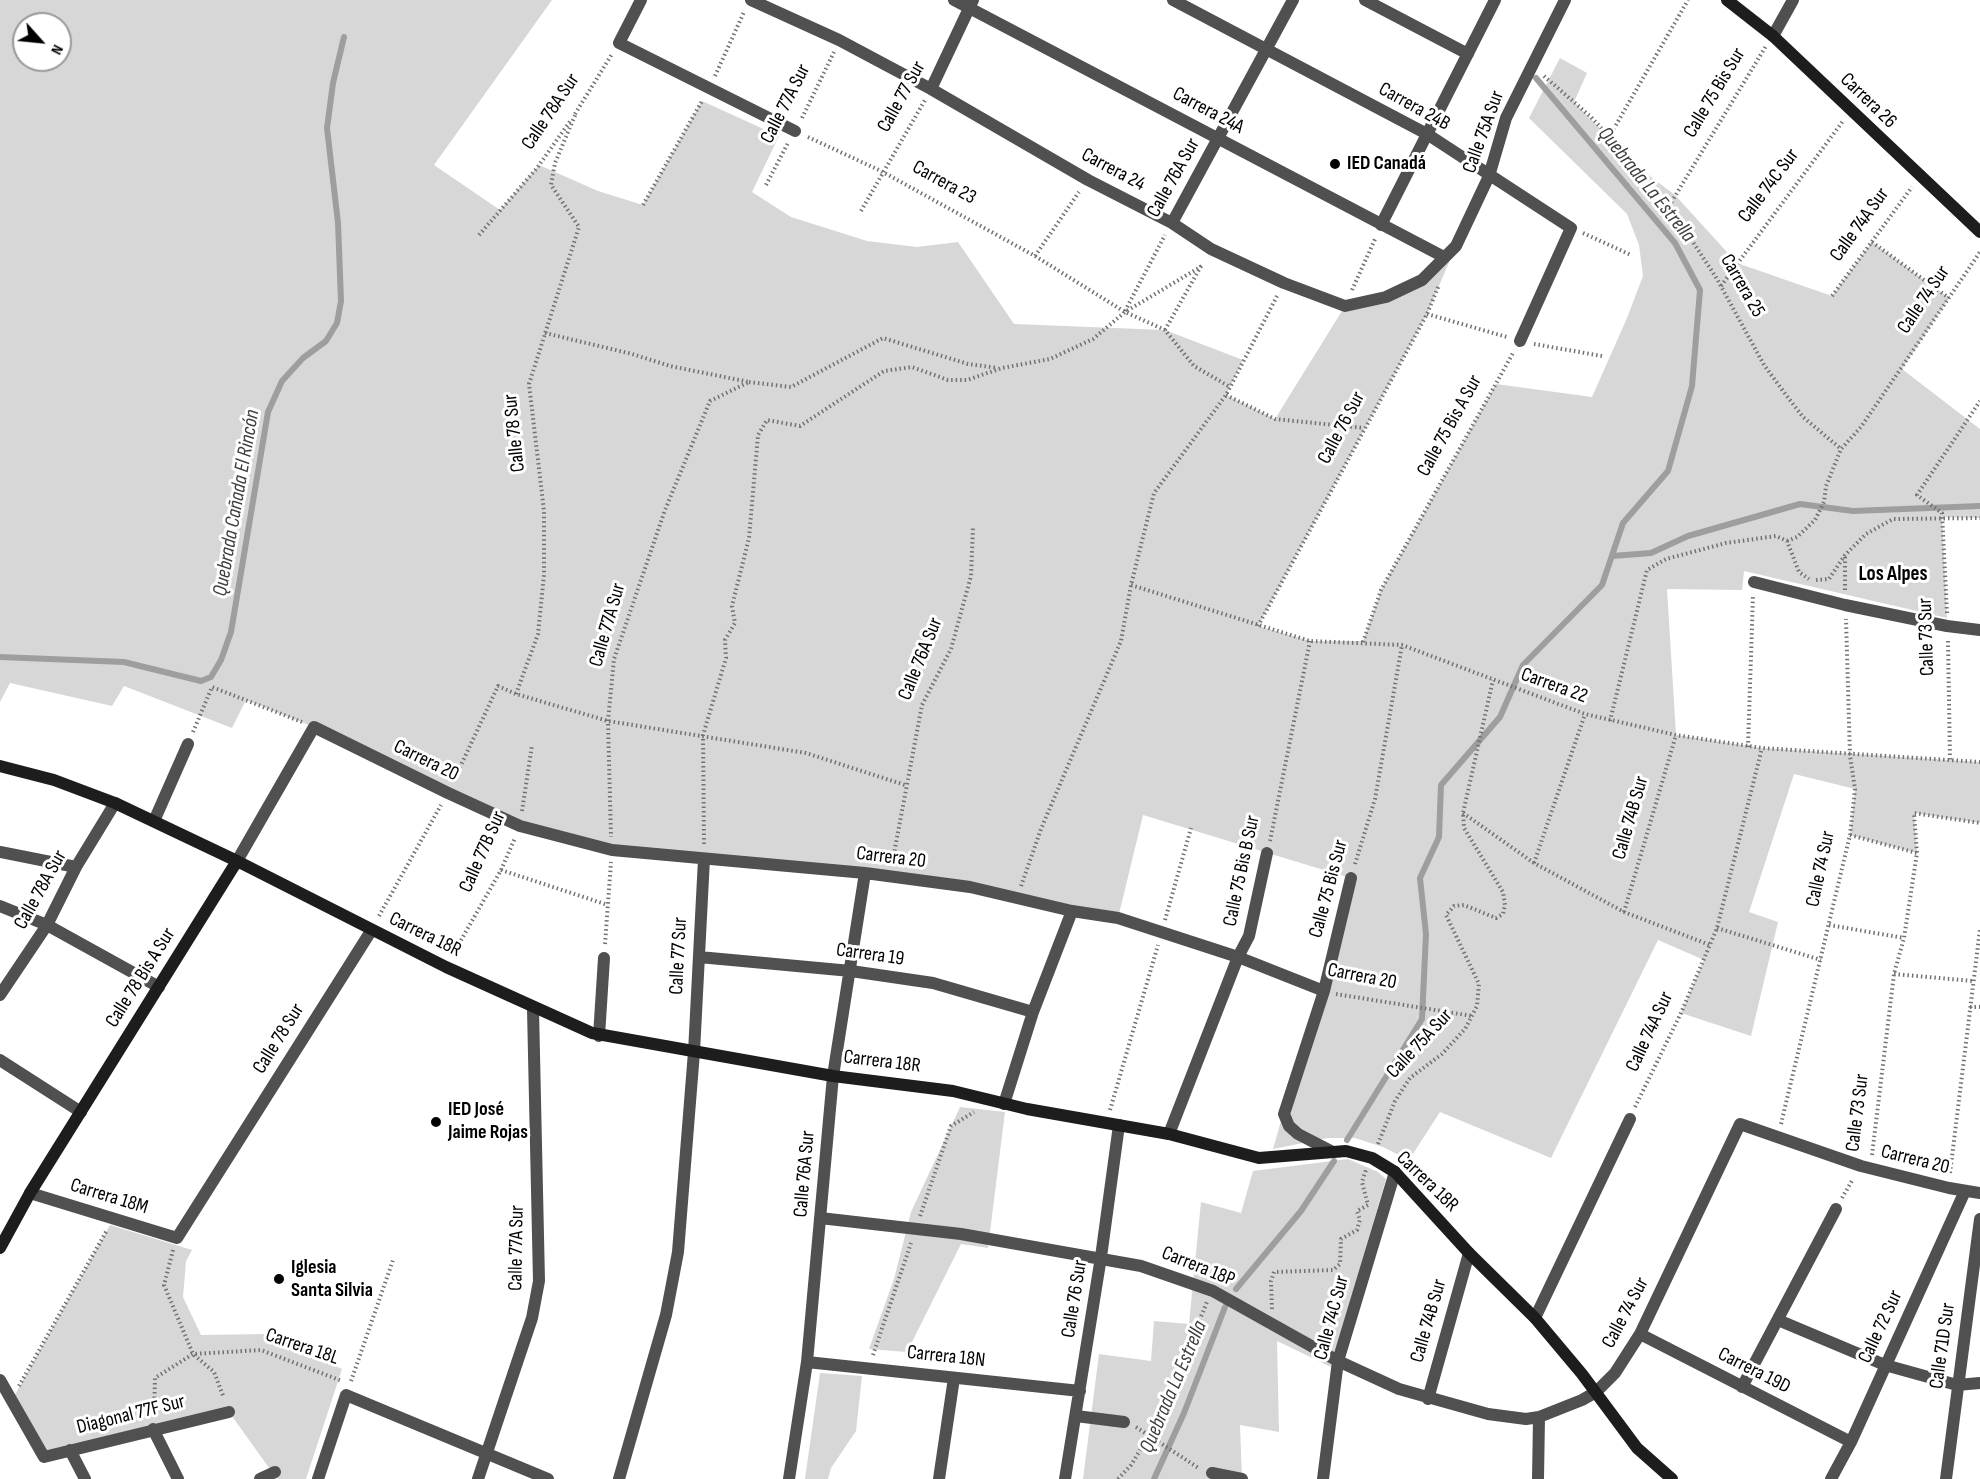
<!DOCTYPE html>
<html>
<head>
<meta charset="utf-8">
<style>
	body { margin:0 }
	#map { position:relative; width:1980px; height:1479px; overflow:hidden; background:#fff; font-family:"Sofia Sans Condensed",sans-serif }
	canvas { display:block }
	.north { position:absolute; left:12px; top:12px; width:60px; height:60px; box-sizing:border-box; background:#fff; border:2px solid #999; border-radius:50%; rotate:117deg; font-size:16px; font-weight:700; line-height:24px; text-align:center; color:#000 }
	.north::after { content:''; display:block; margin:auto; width:21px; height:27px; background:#000; clip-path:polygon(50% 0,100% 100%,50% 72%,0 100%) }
</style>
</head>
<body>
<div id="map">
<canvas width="1980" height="1479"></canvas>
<div class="north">N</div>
</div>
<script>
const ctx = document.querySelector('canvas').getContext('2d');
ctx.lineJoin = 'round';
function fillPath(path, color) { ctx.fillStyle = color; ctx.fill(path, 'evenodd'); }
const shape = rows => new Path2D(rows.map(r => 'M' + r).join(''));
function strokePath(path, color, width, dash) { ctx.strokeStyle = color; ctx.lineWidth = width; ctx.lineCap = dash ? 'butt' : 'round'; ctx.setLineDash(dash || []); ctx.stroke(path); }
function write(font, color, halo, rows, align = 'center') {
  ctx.font = font + ' "Sofia Sans Condensed",sans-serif'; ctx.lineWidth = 6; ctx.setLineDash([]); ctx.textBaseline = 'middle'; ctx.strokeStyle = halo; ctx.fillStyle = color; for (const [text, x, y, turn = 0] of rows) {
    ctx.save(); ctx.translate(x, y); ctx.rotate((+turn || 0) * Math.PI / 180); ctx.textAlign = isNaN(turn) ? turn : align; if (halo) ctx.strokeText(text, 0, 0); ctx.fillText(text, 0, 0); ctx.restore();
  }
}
const green = shape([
	[0,0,552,0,434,165,500,210,539,165,598,191,643,205,702,101,779,136,752,192,791,217,867,241,917,247,958,242,1014,324,1165,330,1243,360,1226,395,1275,419,1345,306,1422,280,1456,246,1427,314,1258,626,1310,641,1363,641,1381,590,1496,384,1592,397,1627,318,1643,276,1639,245,1627,214,1529,118,1560,58,1587,73,1574,102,1639,168,1675,195,1737,263,1832,296,1872,242,1949,298,1902,369,1980,429,1980,518,1942,517,1947,618,1744,571,1742,590,1667,589,1676,735,1762,748,1980,762,1980,823,1914,813,1917,853,1850,835,1855,789,1794,774,1749,912,1778,922,1751,1036,1681,1013,1704,960,1658,940,1551,1158,1440,1112,1409,1160,1383,1147,1355,1138,1328,1138,1273,1149,1350,878,1143,815,1118,918,970,887,612,850,520,826,314,727,246,700,232,728,124,686,112,706,10,683,0,702],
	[24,24,60,24,60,60,24,60],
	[960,1107,1005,1112,988,1248,961,1244,907,1352,869,1349,894,1279,911,1212],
	[1348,1159,1378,1172,1386,1179,1331,1367,1277,1341,1279,1432,1240,1425,1242,1479,1083,1479,1099,1354,1151,1361,1154,1321,1189,1324,1201,1202,1241,1213,1253,1171],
	[110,1225,192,1250,186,1261,183,1297,201,1335,267,1334,342,1369,306,1479,277,1479,229,1412,44,1457,12,1400],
	[820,1373,862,1376,856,1431,831,1468,828,1479,805,1479]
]);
const stream = shape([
	[1612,556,1651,553,1688,536,1800,504,1853,511,1980,506],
	[0,657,124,662,201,681,211,677,221,660,231,632,268,412,282,381,303,358,326,341,337,323,341,301,338,223,327,128,333,83,344,37],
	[1347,1140,1422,1019,1426,934,1420,878,1439,837,1441,785,1500,717,1523,665,1602,585,1623,523,1668,471,1692,386,1700,290,1675,243,1536,78],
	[1236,1289,1301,1211,1334,1161],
	[1154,1479,1184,1413,1225,1307]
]);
const path = shape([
	[715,76,744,12],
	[1544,76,1590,116,1639,168,1676,216,1717,279,1764,365,1786,395,1803,417,1841,449],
	[575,114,612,54],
	[802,118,834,52],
	[808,137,881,171,1035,256,1125,312,1165,330,1194,366,1230,387],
	[1609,137,1688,0],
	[766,185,788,143],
	[643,205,702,101],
	[1669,206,1766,46],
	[861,211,925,100],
	[1583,233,1631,255],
	[479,235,537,168,571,120],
	[1872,242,1949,298],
	[1035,256,1079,192],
	[1721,286,1843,121],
	[1352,290,1376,237],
	[1832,296,1912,187],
	[1125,311,1165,235],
	[1427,314,1507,337],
	[1165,330,1201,266],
	[545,333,632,354,670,366,749,382,710,401,665,510,614,659,608,721,611,837],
	[1534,344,1602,356],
	[749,382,791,387,883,338,968,364,998,368],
	[1226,395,1275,419,1364,428],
	[1787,541,1797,537,1815,520,1824,502,1826,486,1841,449,1861,427,1980,252],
	[1816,580,1829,579,1845,555,1866,534,1893,519,1980,518],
	[1131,585,1310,641,1402,645,1585,714,1676,735,1762,748,1980,762],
	[1845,590,1845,555],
	[1947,613,1942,513,1917,495,1980,401],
	[1258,626,1427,314,1439,285],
	[1948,641,1950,760],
	[1363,642,1381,590,1513,353],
	[516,694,538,634,544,575,544,511,529,384,579,227,551,185,555,163,576,113],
	[1610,721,1647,570,1666,559,1726,543,1776,536,1787,541,1799,572,1809,579],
	[193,732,212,687,302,722],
	[1748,747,1753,595],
	[454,780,498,686,516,694,608,721,806,753,905,785],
	[522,811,532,745],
	[1463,813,1534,863,1624,912,1710,945],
	[1850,835,1917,853],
	[1270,841,1310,641],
	[704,844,703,735,726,658,725,640,735,623,732,606,749,538,758,435,767,420,800,426,884,371,912,367,948,380,967,380,1002,368,1050,359,1093,339,1125,312,1202,266],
	[1534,863,1585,714],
	[892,864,922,705,951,649,971,576,973,527],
	[1355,864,1375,799,1402,645],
	[501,870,608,905],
	[1021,886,1041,829,1121,641,1131,585,1154,493,1226,395,1277,296],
	[1624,912,1676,735],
	[379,916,441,805],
	[1165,920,1191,828],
	[1829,925,1904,938],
	[1717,928,1821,960],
	[605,944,611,862],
	[452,956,501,870,515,838],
	[1894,974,1973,981],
	[1336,994,1472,1016],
	[1970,1007,1980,1007],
	[1635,1107,1681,1013,1717,928,1762,748],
	[1110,1110,1158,945],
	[1781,1124,1850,835,1855,789,1850,756,1846,619],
	[1378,1144,1395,1101,1410,1078,1442,1054,1465,1029,1477,1006,1479,984,1446,915,1454,906,1464,905,1496,918,1503,914,1505,905,1503,892,1464,828,1463,813,1493,680],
	[1872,1155,1894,974,1904,938,1917,853,1914,813,1980,823],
	[1950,1173,1980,929],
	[1842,1198,1853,1179],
	[920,1216,951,1126,974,1112],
	[173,1250,164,1285,193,1354,214,1372,224,1398],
	[1272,1309,1271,1281,1274,1272,1333,1270,1340,1264,1341,1239,1357,1230,1360,1220,1357,1211,1368,1205,1362,1182,1366,1170],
	[873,1355,911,1243],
	[351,1381,393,1260],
	[19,1386,107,1230],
	[154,1416,155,1378,193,1354,261,1350,342,1381],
	[1136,1427,1200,1469],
	[1118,1479,1131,1465,1170,1401,1182,1373,1191,1341,1207,1302]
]);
const street = shape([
	[641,0,619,43,795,131],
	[751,0,839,40,931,89,1088,180,1172,223,1211,249,1284,283,1345,306,1386,297,1422,280,1456,246,1489,176,1506,118,1565,0],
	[954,0,1444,257],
	[1173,0,1427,134,1571,228,1520,341],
	[1365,0,1468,54],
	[1773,36,1793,0],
	[931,89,973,0],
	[1172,223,1293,0],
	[1381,225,1495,0],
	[1754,582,1845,605,1947,626,1980,630],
	[154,821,188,744],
	[0,852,76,867],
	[237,861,314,727,448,793,520,826,612,850,865,873,970,887,1072,911,1118,918,1238,957,1324,991],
	[0,906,47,925,159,987],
	[699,957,851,971,933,983,1033,1012],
	[0,995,47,925,76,867,115,803],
	[599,1036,604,958],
	[0,1060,81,1112],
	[1004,1104,1033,1012,1072,911],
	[1169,1134,1238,957,1249,936,1267,853],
	[1331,1151,1298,1134,1289,1126,1284,1114,1324,991,1351,878],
	[30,1193,177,1238,371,931],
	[820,1218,961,1234,1141,1266,1213,1291,1338,1361,1399,1389,1488,1414,1526,1419,1539,1417,1582,1400,1596,1392,1615,1373,1640,1334,1740,1124,1861,1166,1949,1188,1980,1193],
	[1535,1318,1630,1119],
	[1778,1320,1885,1365,1957,1385,1980,1383],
	[1640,1334,1851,1442],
	[807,1362,1080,1391],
	[0,1380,44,1457,229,1412],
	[1742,1387,1836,1209],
	[1428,1399,1469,1253],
	[1076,1416,1124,1422],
	[153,1429,178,1479],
	[70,1450,85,1479],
	[1212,1473,1242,1479],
	[260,1479,275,1472],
	[318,1479,346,1395,548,1479],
	[478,1479,532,1318,539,1281,533,1009],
	[619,1479,666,1315,678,1252,694,1052,704,859],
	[789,1479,807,1362,833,1076,865,873],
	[939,1479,954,1378],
	[1065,1479,1101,1257,1119,1125],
	[1323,1479,1338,1361,1395,1172],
	[1538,1479,1539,1417],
	[1831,1479,1851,1442,1965,1191],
	[1946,1479,1980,1219]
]);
const secondary = shape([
	[1727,0,1773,36,1980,232],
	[0,766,54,780,115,803,237,861,446,967,592,1033,833,1076,953,1091,1027,1109,1169,1134,1259,1158,1346,1151,1372,1158,1395,1172,1469,1253,1535,1318,1582,1374,1637,1448,1672,1479],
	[0,1248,30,1193,237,861]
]);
const markers = [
	[1335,164,6,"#000"],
	[436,1122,6,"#000"],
	[279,1279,6,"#000"]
];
const streetNames = [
	["Calle 75 Bis Sur",1715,93,-59],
	["Calle 77 Sur",902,97,-61],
	["Carrera 26",1868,101,44],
	["Calle 77A Sur",786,104,-63],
	["Carrera 24B",1414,107,29],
	["Carrera 24A",1208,111,28],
	["Calle 78A Sur",551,112,-56],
	["Calle 75A Sur",1484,132,-70],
	["Carrera 24",1113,170,28],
	["Calle 76A Sur",1174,178,-61],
	["Carrera 23",944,183,29],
	["Calle 74C Sur",1769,186,-53],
	["Calle 74A Sur",1860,225,-54],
	["Carrera 25",1742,286,60],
	["Calle 74 Sur",1924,300,-56],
	["Calle 75 Bis A Sur",1450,426,-61],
	["Calle 76 Sur",1342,428,-62],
	["Calle 78 Sur",515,433,-96],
	["Calle 77A Sur",608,625,-74],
	["Calle 73 Sur",1927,637,-92],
	["Calle 76A Sur",921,659,-68],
	["Carrera 22",1554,686,20],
	["Carrera 20",426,761,26],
	["Calle 74B Sur",1631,818,-74],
	["Calle 77B Sur",483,852,-66],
	["Carrera 20",891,858,7],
	["Calle 74 Sur",1821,869,-78],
	["Calle 75 Bis B Sur",1242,871,-78],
	["Calle 75 Bis Sur",1329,889,-75],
	["Calle 78A Sur",41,890,-61],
	["Carrera 18R",425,935,26],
	["Carrera 19",870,955,8],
	["Calle 77 Sur",679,956,-87],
	["Carrera 20",1362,977,11],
	["Calle 78 Bis A Sur",141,978,-58],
	["Calle 74A Sur",1650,1032,-65],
	["Calle 78 Sur",279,1039,-58],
	["Calle 75A Sur",1420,1044,-47],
	["Carrera 18R",882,1062,7],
	["Calle 73 Sur",1858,1113,-83],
	["Carrera 20",1915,1160,14],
	["Calle 76A Sur",805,1174,-85],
	["Carrera 18R",1427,1182,44],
	["Carrera 18M",109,1197,17],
	["Calle 77A Sur",517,1248,-89],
	["Carrera 18P",1198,1267,22],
	["Calle 76 Sur",1075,1299,-81],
	["Calle 74 Sur",1626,1313,-62],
	["Calle 74C Sur",1332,1318,-75],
	["Calle 74B Sur",1429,1321,-74],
	["Calle 72 Sur",1881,1327,-65],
	["Calle 71D Sur",1943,1346,-82],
	["Carrera 18L",302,1347,19],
	["Carrera 18N",946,1357,6],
	["Carrera 19D",1754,1371,27],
	["Diagonal 77F Sur",131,1415,-14]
];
const poiNames = [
	["IED Canadá",1347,164],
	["IED José",448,1110],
	["Jaime Rojas",448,1133],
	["Iglesia",291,1268],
	["Santa Silvia",291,1291]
];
const waterNames = [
	["Quebrada La Estrella",1646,185,51],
	["Quebrada Cañada El Rincón",237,503,-80],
	["Quebrada La Estrella",1174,1387,-67]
];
const neighbourhoodNames = [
	["Los Alpes",1893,575]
];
fillPath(green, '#d7d7d7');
strokePath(stream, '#9e9e9e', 6);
strokePath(path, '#727272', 4, [1.5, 3]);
strokePath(street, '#505050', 12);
strokePath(secondary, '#1d1d1d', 12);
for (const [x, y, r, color] of markers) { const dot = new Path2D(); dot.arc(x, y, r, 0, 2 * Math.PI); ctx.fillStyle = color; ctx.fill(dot); strokePath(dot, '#fff', 2); }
write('20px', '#000', '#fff', streetNames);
write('bold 20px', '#000', '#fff', poiNames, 'left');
write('italic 21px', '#3f3f3f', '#fff', waterNames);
write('bold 21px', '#000', '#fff', neighbourhoodNames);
</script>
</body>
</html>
